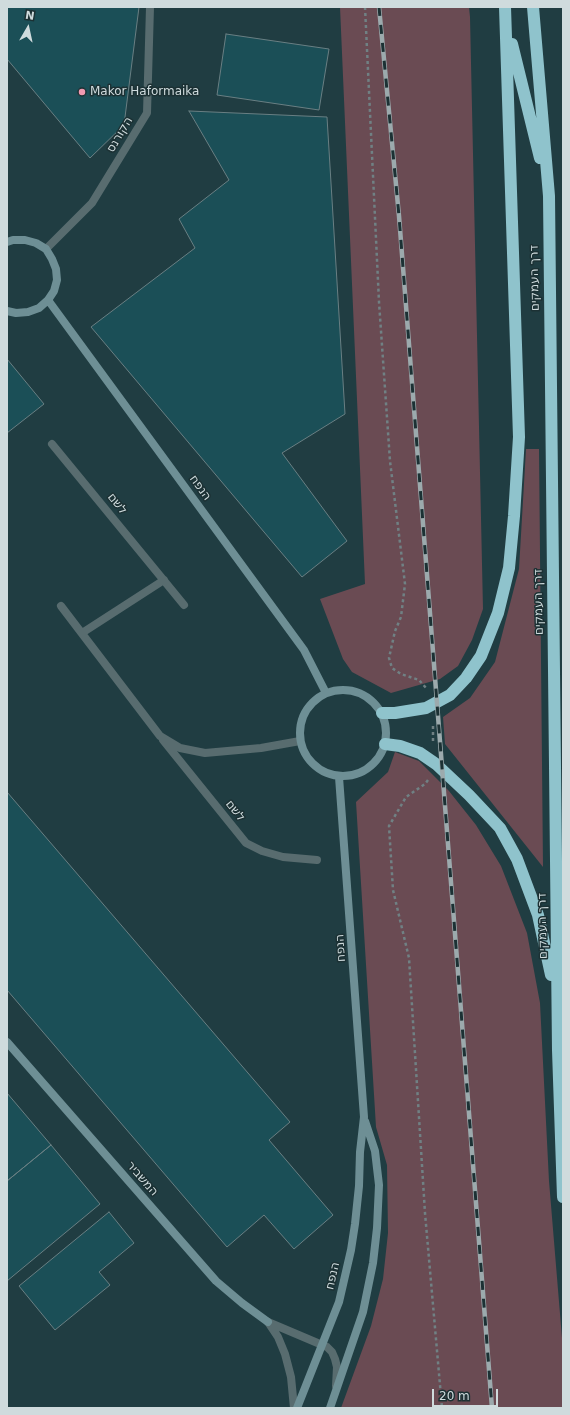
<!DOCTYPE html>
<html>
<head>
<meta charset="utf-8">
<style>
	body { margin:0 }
	#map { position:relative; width:570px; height:1415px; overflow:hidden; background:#1c3134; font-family:"DejaVu Sans",sans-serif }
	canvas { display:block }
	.frame { position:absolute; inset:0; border:8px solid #cfdbdd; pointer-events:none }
	.north { position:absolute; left:8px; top:8px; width:40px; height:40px; -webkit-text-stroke:3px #1c3134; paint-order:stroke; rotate:9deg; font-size:11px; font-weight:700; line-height:16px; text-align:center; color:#cfdbdd }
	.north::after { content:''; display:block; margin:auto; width:14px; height:18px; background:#cfdbdd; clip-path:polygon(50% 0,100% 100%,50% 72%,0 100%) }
	.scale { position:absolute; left:432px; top:1389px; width:66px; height:18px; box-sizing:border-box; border:2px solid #cfdbdd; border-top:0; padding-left:5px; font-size:12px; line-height:14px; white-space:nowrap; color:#cfdbdd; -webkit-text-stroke:3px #1c3134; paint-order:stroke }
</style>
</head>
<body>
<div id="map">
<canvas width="570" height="1415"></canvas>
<div class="frame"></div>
<div class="north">N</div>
<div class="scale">20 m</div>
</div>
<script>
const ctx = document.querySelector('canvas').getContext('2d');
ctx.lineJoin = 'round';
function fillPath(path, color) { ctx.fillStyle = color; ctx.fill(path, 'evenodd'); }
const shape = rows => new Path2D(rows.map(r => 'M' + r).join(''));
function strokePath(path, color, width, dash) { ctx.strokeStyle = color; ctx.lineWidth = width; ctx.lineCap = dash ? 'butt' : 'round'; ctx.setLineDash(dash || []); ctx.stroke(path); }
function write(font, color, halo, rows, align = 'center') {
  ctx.font = font + ' "DejaVu Sans",Heebo,sans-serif'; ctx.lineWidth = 3; ctx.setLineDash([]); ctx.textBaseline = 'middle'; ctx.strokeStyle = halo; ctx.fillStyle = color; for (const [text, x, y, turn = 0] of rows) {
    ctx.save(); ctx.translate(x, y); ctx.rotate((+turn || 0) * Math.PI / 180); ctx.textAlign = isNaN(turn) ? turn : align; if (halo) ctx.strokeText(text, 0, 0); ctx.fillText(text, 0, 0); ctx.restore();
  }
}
const built = shape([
	[7,7,563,7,563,1408,7,1408]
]);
const green = shape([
	[340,7,469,7,470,17,483,609,472,640,458,666,440,679,391,693,352,672,343,659,320,599,365,584],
	[526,449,539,449,543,867,445,744,443,717,470,698,495,662,519,569],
	[395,752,419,761,449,791,476,825,501,866,527,933,540,1003,549,1181,563,1350,563,1408,341,1408,371,1326,383,1279,388,1233,387,1165,376,1127,356,802,388,772]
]);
const building = shape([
	[7,7,139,7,124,125,90,158,7,59,7,7],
	[226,34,329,49,319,110,217,95,226,34],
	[189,111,327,117,345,414,282,453,347,541,302,577,91,327,195,248,179,219,229,180,189,111],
	[7,359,44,404,7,433,7,359],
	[7,792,290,1122,269,1140,333,1215,294,1249,264,1215,227,1247,7,990,7,792],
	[7,1093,51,1145,7,1181,7,1093],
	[51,1145,100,1204,7,1281,7,1181,51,1145],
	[109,1212,134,1243,99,1272,110,1285,55,1330,19,1286,109,1212]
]);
const path = shape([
	[365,7,379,302,390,461,405,584,401,617,395,631,389,658,392,668,401,674,419,680,427,689],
	[433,741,433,724],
	[428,780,425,784,406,797,389,826,393,890,409,958,425,1213,442,1408]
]);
const street = shape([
	[46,249,92,203,147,113,150,7],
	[52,444,184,605],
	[61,606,160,736,180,748,205,753,261,748,300,741],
	[82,633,164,580],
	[163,740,246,843,262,851,283,857,317,860],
	[268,1322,327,1347,332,1352,335,1359,337,1367,336,1386],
	[268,1322,278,1337,285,1354,291,1377,294,1408]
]);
const secondary = shape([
	[7,242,13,240,25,240,36,243,46,249,52,259,56,269,57,280,54,291,48,300,39,308,28,312,16,313,7,311],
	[48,300,304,650,326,693],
	'300 733a43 43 0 1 1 86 0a43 43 0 1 1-86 0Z',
	[7,1042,216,1281,242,1303,268,1322],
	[297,1408,339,1302,351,1250,355,1224,359,1186,360,1152,364,1117,339,777],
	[330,1408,363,1312,373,1263,377,1228,379,1185,375,1151,365,1121]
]);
const highway = shape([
	[533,7,549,196,558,1050,563,1197],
	[512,44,540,158],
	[382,713,395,713,426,708,450,695,466,678,481,656,498,613,509,568,514,516,519,437,505,7],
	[385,744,400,746,420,753,436,764,469,795,500,828,517,859,538,915,551,975]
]);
const rail = shape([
	[379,7,399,216,492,1408]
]);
const markers = [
	[82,92,4,"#f19ab1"]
];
const poiNames = [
	["Makor Haformaika",90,92]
];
const streetNames = [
	["הקורנס",120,135,-59],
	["דרך העמקים",535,278,-91],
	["הנפח",200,488,54],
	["לשם",117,504,51],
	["דרך העמקים",539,602,-91],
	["לשם",235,811,51],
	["דרך העמקים",543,926,-91],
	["הנפח",341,948,-94],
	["המשביר",142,1179,49],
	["הנפח",333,1276,-77]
];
fillPath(built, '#203d42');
fillPath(green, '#6a4b53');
fillPath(building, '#1b4f57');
strokePath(building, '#697f83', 1);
strokePath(path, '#708184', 2.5, [3, 3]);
strokePath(street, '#586c6f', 8);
strokePath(secondary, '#6e8f95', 8);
strokePath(highway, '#8fc3cc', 12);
strokePath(rail, '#9caaad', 4.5);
strokePath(rail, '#1c3134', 3, [9]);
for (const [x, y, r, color] of markers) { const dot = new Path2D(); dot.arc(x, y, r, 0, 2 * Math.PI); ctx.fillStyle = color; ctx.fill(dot); strokePath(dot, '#1c3134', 1.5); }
write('12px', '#cfdbdd', '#1c3134', poiNames, 'left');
write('12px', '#cfdbdd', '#1c3134', streetNames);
</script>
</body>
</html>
